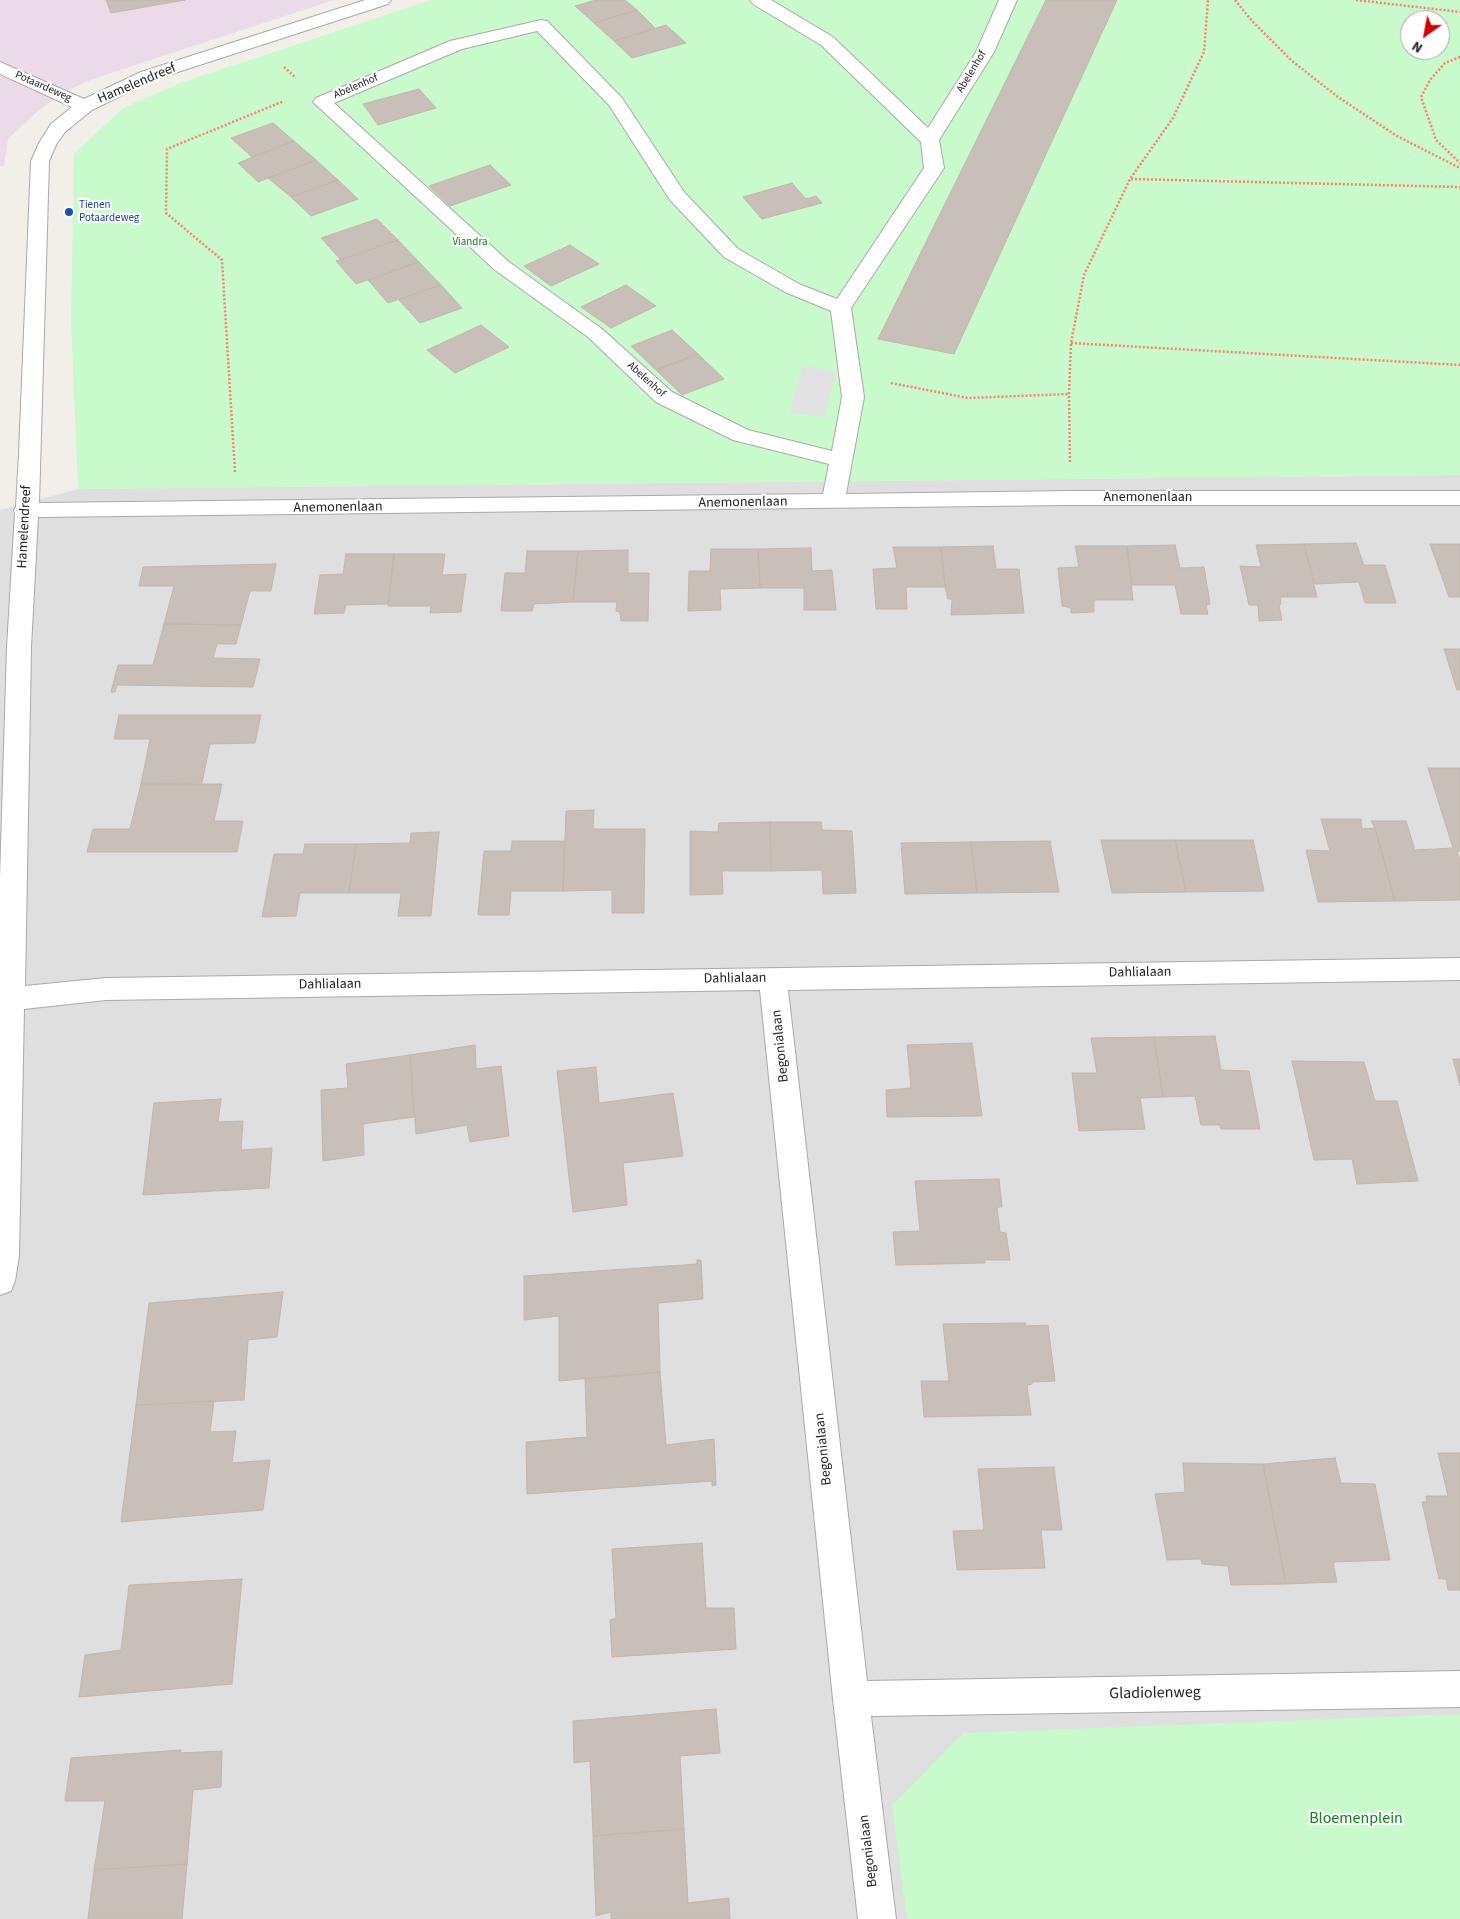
<!DOCTYPE html>
<html>
<head>
<meta charset="utf-8">
<style>
	body { margin:0 }
	#map { position:relative; width:1460px; height:1919px; overflow:hidden; background:#f2efe9; font-family:"Source Sans 3",sans-serif }
	canvas { display:block }
	.north { position:absolute; left:1400px; top:10px; width:50px; height:50px; box-sizing:border-box; background:#fff; border:1px solid #a7a7a7; border-radius:50%; rotate:213deg; font-size:14px; font-weight:700; line-height:20px; text-align:center; color:#222 }
	.north::after { content:''; display:block; margin:auto; width:18px; height:22px; background:#d40000; clip-path:polygon(50% 0,100% 100%,50% 72%,0 100%) }
</style>
</head>
<body>
<div id="map">
<canvas width="1460" height="1919"></canvas>
<div class="north">N</div>
</div>
<script>
const ctx = document.querySelector('canvas').getContext('2d');
ctx.lineJoin = 'round';
function fillPath(path, color) { ctx.fillStyle = color; ctx.fill(path, 'evenodd'); }
const shape = rows => new Path2D(rows.map(r => 'M' + r).join(''));
function strokePath(path, color, width, dash) { ctx.strokeStyle = color; ctx.lineWidth = width; ctx.lineCap = dash ? 'butt' : 'round'; ctx.setLineDash(dash || []); ctx.stroke(path); }
function write(font, color, halo, rows, align = 'center') {
  ctx.font = font + ' "Source Sans 3",sans-serif'; ctx.lineWidth = 4.5; ctx.setLineDash([]); ctx.textBaseline = 'middle'; ctx.strokeStyle = halo; ctx.fillStyle = color; for (const [text, x, y, turn = 0] of rows) {
    ctx.save(); ctx.translate(x, y); ctx.rotate((+turn || 0) * Math.PI / 180); ctx.textAlign = isNaN(turn) ? turn : align; if (halo) ctx.strokeText(text, 0, 0); ctx.fillText(text, 0, 0); ctx.restore();
  }
}
const residential = shape([
	[1460,475,1460,1919,0,1919,0,510,78,489]
]);
const industrial = shape([
	[0,0,334,0,93,79,68,90,39,110,8,139,4,166,0,166]
]);
const park = shape([
	[431,0,1460,0,1460,475,78,489,71,321,74,154,123,108,183,82],
	[1410,20,1440,20,1440,50,1410,50],
	[1460,1714,1460,1919,907,1919,892,1805,963,1733]
]);
const parking = shape([
	[802,366,836,371,825,417,790,413]
]);
const building = shape([
	[106,0,185,0,111,13,106,0],
	[596,0,625,0,637,10,594,23,575,6,596,0],
	[1046,0,1117,0,954,354,878,339,1046,0],
	[637,10,655,28,614,41,594,23,637,10],
	[666,25,686,43,632,58,614,41,666,25],
	[419,89,436,108,378,125,363,104,419,89],
	[273,123,294,141,252,157,231,138,273,123],
	[294,141,316,160,258,182,238,163,294,141],
	[316,160,338,180,291,197,268,178,316,160],
	[490,165,511,185,450,206,429,186,490,165],
	[338,180,358,199,311,216,291,197,338,180],
	[792,183,806,199,816,196,822,203,762,219,743,197,792,183],
	[377,219,398,240,341,260,321,238,377,219],
	[398,240,419,262,356,284,336,261,398,240],
	[570,245,599,264,551,286,524,266,570,245],
	[419,262,441,285,388,303,368,280,419,262],
	[441,285,462,308,420,323,399,300,441,285],
	[626,285,656,306,611,328,581,307,626,285],
	[481,325,509,347,455,373,427,350,481,325],
	[672,330,698,354,656,370,631,346,672,330],
	[698,354,724,379,682,395,656,370,698,354],
	[1356,543,1364,565,1385,565,1396,603,1365,603,1359,582,1315,584,1304,544,1356,543],
	[1304,544,1317,597,1280,597,1281,604,1279,605,1282,620,1259,621,1258,605,1249,605,1240,566,1261,567,1256,545,1304,544],
	[1430,544,1460,544,1460,597,1449,597,1430,544],
	[1175,545,1180,568,1204,567,1210,604,1206,605,1208,614,1181,614,1175,585,1132,585,1127,546,1175,545],
	[993,546,996,569,1019,569,1024,613,951,615,952,599,948,599,945,587,941,547,993,546],
	[1075,546,1127,546,1133,600,1094,600,1094,612,1071,613,1071,608,1062,606,1058,568,1079,567,1075,546],
	[893,547,941,547,945,587,906,587,907,609,876,609,873,569,897,568,893,547],
	[811,548,812,571,832,570,836,610,804,610,804,588,760,588,758,549,811,548],
	[711,549,758,549,760,588,720,589,721,610,688,611,689,571,710,571,711,549],
	[628,550,628,573,649,573,648,621,621,621,620,612,616,611,617,602,573,602,578,551,628,550],
	[527,551,578,551,573,602,534,604,532,611,501,611,505,573,525,573,527,551],
	[346,554,394,554,388,604,346,605,344,613,314,614,320,575,343,574,346,554],
	[394,554,445,554,442,575,466,574,461,612,430,613,431,606,388,606,394,554],
	[276,564,271,591,250,591,241,625,164,624,174,586,139,586,143,567,276,564],
	[164,624,241,625,236,644,217,644,213,658,260,659,253,687,117,685,115,692,111,692,118,665,153,665,164,624],
	[1444,649,1460,649,1460,690,1457,690,1444,649],
	[119,715,261,715,255,743,210,744,202,783,141,784,150,739,114,739,119,715],
	[1428,768,1460,768,1460,851,1457,851,1460,861,1460,900,1395,901,1375,828,1371,821,1406,821,1415,850,1453,848,1428,768],
	[141,784,222,784,214,821,243,821,237,852,87,852,93,829,130,829,141,784],
	[594,810,593,829,645,829,644,913,612,913,612,890,563,891,566,811,594,810],
	[1321,819,1361,819,1362,829,1375,828,1395,901,1318,902,1306,850,1330,851,1321,819],
	[770,822,821,822,822,830,852,831,856,893,823,894,822,870,771,871,770,822],
	[770,822,771,871,722,871,723,894,690,895,690,831,718,832,719,823,770,822],
	[439,832,431,916,398,916,401,893,349,893,356,844,410,843,411,833,439,832],
	[1101,840,1175,840,1186,892,1112,893,1101,840],
	[1175,840,1253,840,1264,891,1186,892,1175,840],
	[512,841,565,841,563,891,511,891,509,915,478,915,484,851,511,851,512,841],
	[1050,841,1059,892,977,893,971,842,1050,841],
	[971,842,977,893,905,894,901,843,971,842],
	[305,844,356,844,349,893,300,893,296,916,262,917,274,854,303,854,305,844],
	[1215,1036,1221,1070,1249,1071,1260,1129,1221,1129,1220,1125,1201,1125,1195,1096,1163,1097,1154,1037,1215,1036],
	[1154,1037,1163,1097,1140,1098,1145,1129,1079,1131,1072,1073,1097,1073,1091,1038,1154,1037],
	[972,1043,982,1116,887,1117,886,1090,911,1088,907,1045,972,1043],
	[475,1045,476,1069,501,1066,509,1136,470,1142,467,1125,416,1134,410,1055,475,1045],
	[410,1055,414,1117,363,1124,364,1155,323,1161,321,1090,348,1088,346,1064,410,1055],
	[1453,1059,1460,1059,1460,1086,1453,1059],
	[1292,1061,1364,1062,1375,1101,1397,1101,1418,1181,1357,1184,1352,1159,1314,1160,1292,1061],
	[596,1067,599,1103,673,1093,683,1156,623,1163,627,1205,573,1212,557,1071,596,1067],
	[221,1099,218,1122,243,1121,241,1150,272,1148,269,1188,143,1195,154,1103,221,1099],
	[999,1179,1002,1207,997,1207,1000,1232,1006,1233,1010,1260,984,1260,985,1263,896,1265,893,1232,920,1231,915,1181,999,1179],
	[697,1260,701,1260,703,1299,658,1303,660,1372,559,1381,559,1316,524,1320,524,1276,697,1264,697,1260],
	[283,1292,277,1337,248,1340,244,1400,136,1405,149,1303,283,1292],
	[1025,1323,1026,1326,1048,1325,1055,1381,1032,1382,1032,1384,1027,1385,1031,1415,924,1417,921,1381,949,1381,943,1324,1025,1323],
	[660,1372,666,1445,714,1439,716,1485,712,1486,712,1481,527,1494,526,1442,587,1437,585,1379,660,1372],
	[214,1401,210,1432,236,1431,232,1463,270,1460,263,1510,121,1522,136,1405,214,1401],
	[1438,1453,1460,1453,1460,1590,1448,1590,1446,1579,1439,1579,1422,1502,1427,1502,1426,1496,1448,1496,1438,1453],
	[1335,1458,1341,1483,1375,1484,1390,1560,1333,1562,1337,1582,1286,1584,1263,1464,1335,1458],
	[1183,1463,1263,1464,1286,1584,1231,1585,1228,1566,1202,1564,1201,1559,1167,1560,1155,1494,1185,1492,1183,1463],
	[1054,1467,1062,1530,1041,1530,1045,1568,957,1570,953,1531,984,1530,978,1469,1054,1467],
	[702,1543,706,1608,734,1608,736,1649,612,1657,610,1620,616,1618,612,1549,702,1543],
	[242,1579,232,1684,79,1697,85,1655,121,1650,129,1585,242,1579],
	[716,1709,720,1753,680,1756,684,1829,593,1836,590,1761,574,1763,573,1721,716,1709],
	[181,1750,180,1753,222,1751,221,1787,193,1790,187,1864,94,1870,105,1801,65,1801,71,1758,181,1750],
	[684,1829,688,1903,729,1898,730,1919,611,1919,611,1912,596,1916,593,1836,684,1829],
	[187,1864,182,1919,88,1919,94,1870,187,1864]
]);
const path = shape([
	[1235,0,1252,21,1292,61,1338,97,1397,136,1460,168],
	[1356,0,1460,12],
	[1460,57,1445,63,1430,80,1421,97,1436,140,1460,163],
	[284,67,296,78],
	[1131,179,1460,187],
	[1071,343,1460,365],
	[891,383,968,398,1069,394],
	[1070,462,1069,394,1071,343,1084,275,1130,179,1173,118,1204,52,1208,0],
	[235,472,222,260,166,213,167,149,284,101]
]);
const minor = shape([
	[365,0,391,0,388,4,153,80,92,110,65,132,57,143,49,161,39,503,823,494,829,464,733,440,656,402,588,337,495,270,313,102,316,98,450,41,541,20,547,21,622,98,684,192,738,249,799,284,837,299,924,168,921,142,821,45,753,4,750,0,771,0,833,37,928,128,976,52,999,0,1017,0,994,52,939,140,944,168,851,308,864,397,846,494,1071,491,1460,491,1460,505,1071,505,38,517,31,647,25,986,106,978,1460,958,1460,980,788,990,867,1681,1460,1671,1460,1707,871,1716,896,1919,858,1919,833,1699,760,990,106,1000,24,1009,19,1256,15,1281,11,1291,0,1295,0,878,7,647,15,513,14,510,16,507,19,453,31,161,39,143,51,124,72,107,0,74,0,62,84,99,141,72,365,0],
	[537,31,609,105,670,200,724,257,785,292,831,311,842,397,832,451,748,430,672,392,602,329,509,262,334,103,462,49,537,31]
]);
const markers = [
	[69,212,5,"#1a4fb4"]
];
const farStreetnames = [
	["Abelenhof",972,72,-59],
	["Potaardeweg",43,87,24],
	["Abelenhof",356,87,-23],
	["Abelenhof",646,380,42]
];
const farTransitnames = [
	["Tienen",79,206],
	["Potaardeweg",79,219]
];
const farParknames = [
	["Viandra",470,243]
];
const streetNames = [
	["Hamelendreef",137,84,-23],
	["Anemonenlaan",1148,498],
	["Anemonenlaan",743,503,-1],
	["Anemonenlaan",338,508,-1],
	["Hamelendreef",25,527,-87],
	["Dahlialaan",1140,973,-1],
	["Dahlialaan",735,979,-1],
	["Dahlialaan",330,985,-1],
	["Begonialaan",781,1046,-96],
	["Begonialaan",824,1449,-96],
	["Begonialaan",869,1851,-97]
];
const nearStreetnames = [
	["Gladiolenweg",1155,1694,-1]
];
const nearParknames = [
	["Bloemenplein",1356,1819]
];
fillPath(residential, '#e0dfdf');
fillPath(industrial, '#ebdbe8');
fillPath(park, '#c8facc');
fillPath(parking, '#e2e2e2');
fillPath(building, '#c7bfb8');
strokePath(building, '#c4b6ab', 1);
strokePath(minor, '#a9a9a9', 2);
strokePath(path, '#fa8072', 2.5, [2, 2]);
fillPath(minor, '#fff');
for (const [x, y, r, color] of markers) { const dot = new Path2D(); dot.arc(x, y, r, 0, 2 * Math.PI); ctx.fillStyle = color; ctx.fill(dot); strokePath(dot, '#fff', 2); }
write('11px', '#222', '#fff', farStreetnames);
write('11px', '#164399', '#fff', farTransitnames, 'left');
write('11px', '#0c8416', '#fff', farParknames);
write('14px', '#222', '#fff', streetNames);
write('16px', '#222', '#fff', nearStreetnames);
write('16px', '#0c8416', '#fff', nearParknames);
</script>
</body>
</html>
